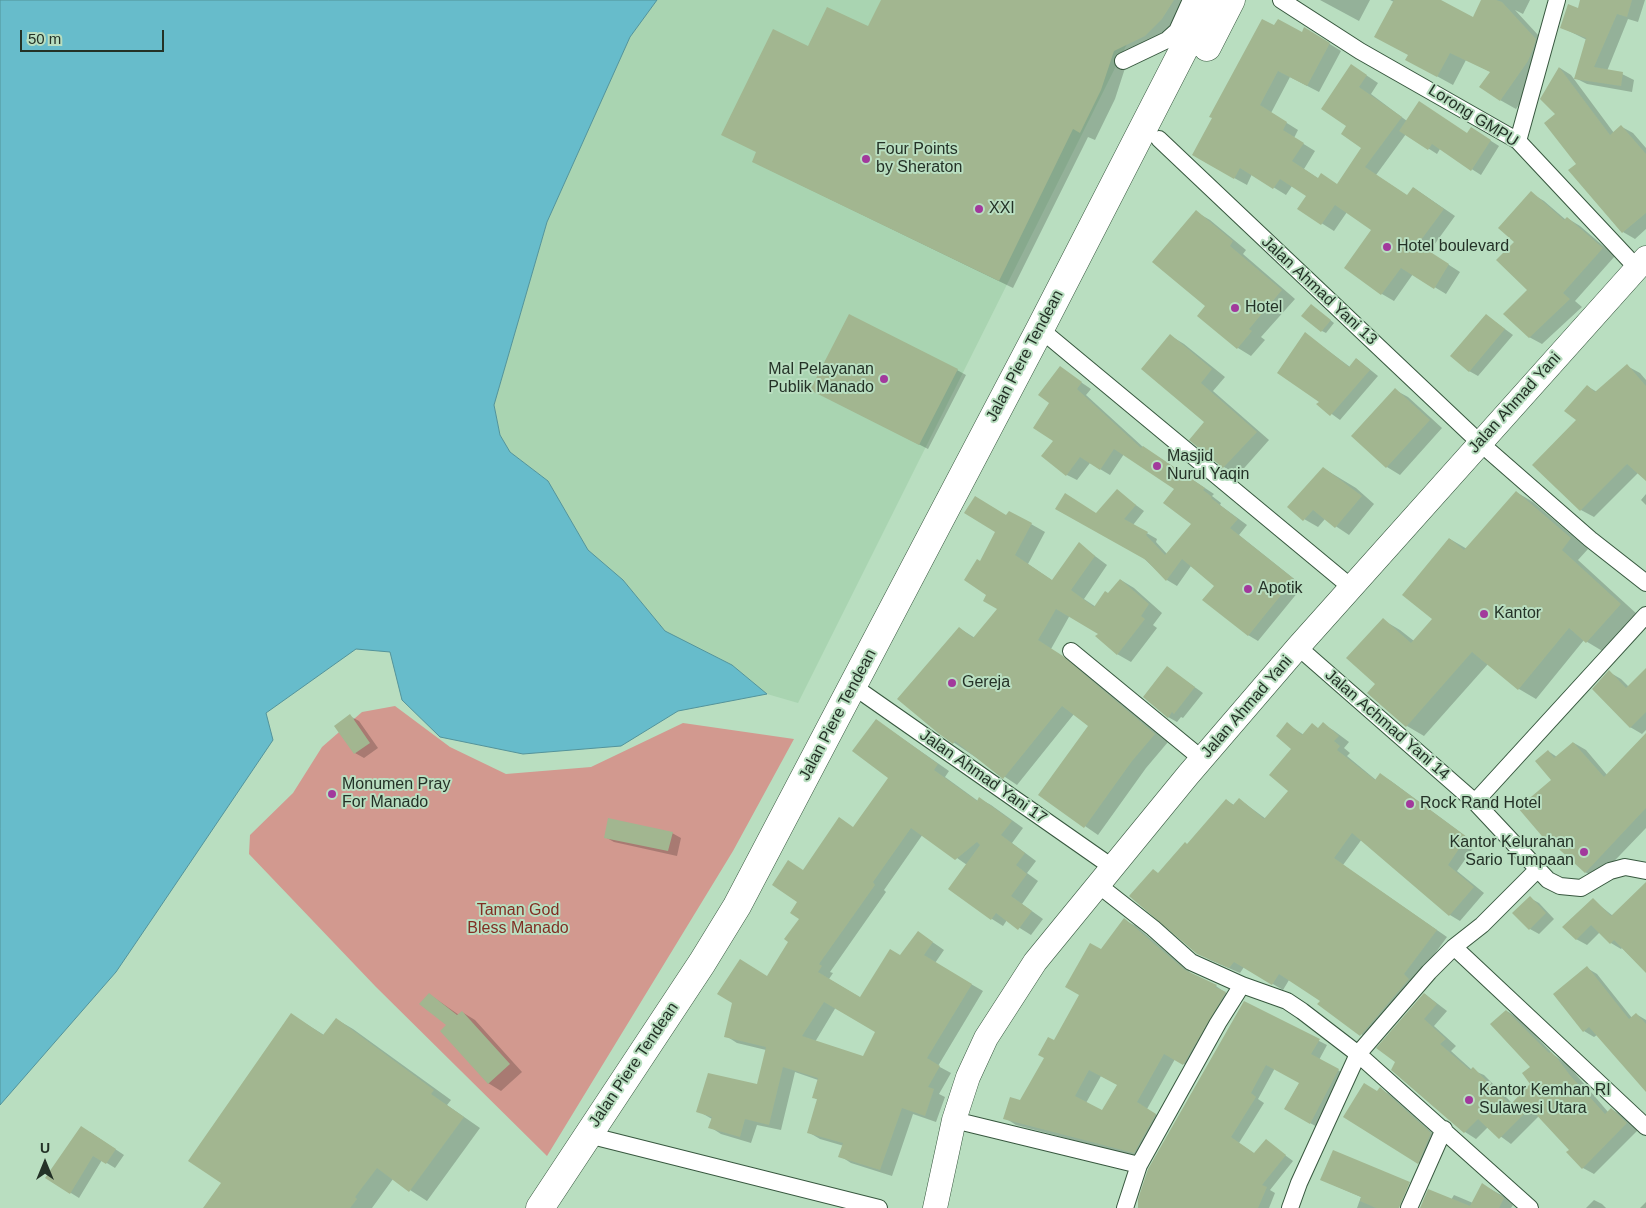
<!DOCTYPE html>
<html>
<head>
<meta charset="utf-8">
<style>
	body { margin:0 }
	#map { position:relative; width:1646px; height:1208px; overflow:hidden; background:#b9dec0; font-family:Arial,sans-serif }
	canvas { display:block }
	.north { position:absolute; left:20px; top:1138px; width:50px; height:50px; -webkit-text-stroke:4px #b9dec0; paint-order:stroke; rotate:0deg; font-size:14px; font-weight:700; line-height:20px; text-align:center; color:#243227 }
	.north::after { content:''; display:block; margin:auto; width:18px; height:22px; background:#243227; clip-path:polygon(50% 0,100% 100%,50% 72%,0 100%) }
	.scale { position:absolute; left:20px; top:30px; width:144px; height:22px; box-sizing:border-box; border:2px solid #243227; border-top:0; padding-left:6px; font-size:15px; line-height:18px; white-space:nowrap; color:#243227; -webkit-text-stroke:4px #b9dec0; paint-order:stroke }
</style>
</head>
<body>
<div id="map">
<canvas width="1646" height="1208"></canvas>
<div class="north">U</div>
<div class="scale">50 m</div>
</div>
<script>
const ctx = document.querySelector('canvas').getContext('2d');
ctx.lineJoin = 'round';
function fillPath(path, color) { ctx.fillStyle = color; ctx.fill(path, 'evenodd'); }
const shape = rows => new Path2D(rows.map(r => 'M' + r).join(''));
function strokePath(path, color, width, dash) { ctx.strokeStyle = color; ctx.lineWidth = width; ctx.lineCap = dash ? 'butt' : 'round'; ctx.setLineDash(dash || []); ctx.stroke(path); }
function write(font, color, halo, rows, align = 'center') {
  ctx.font = font + ' Arial,sans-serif'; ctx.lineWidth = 4; ctx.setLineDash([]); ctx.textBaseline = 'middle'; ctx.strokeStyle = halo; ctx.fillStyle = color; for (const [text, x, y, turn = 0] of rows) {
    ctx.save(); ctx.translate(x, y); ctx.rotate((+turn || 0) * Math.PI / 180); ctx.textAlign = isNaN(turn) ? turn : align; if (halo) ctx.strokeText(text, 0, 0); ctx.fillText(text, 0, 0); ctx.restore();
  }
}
const built = shape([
	[657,0,1149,0,798,703,767,694,732,665,665,631,623,580,588,550,548,481,510,452,500,435,494,405,547,222,630,37]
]);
const green = shape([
	[395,706,450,747,506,774,591,767,683,723,794,739,733,851,547,1156,376,987,249,854,250,835,293,793,322,747,362,712]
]);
const water = shape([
	[0,0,657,0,630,37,547,222,494,405,500,435,510,452,548,481,588,550,623,580,665,631,732,665,767,694,678,711,621,746,523,754,440,737,402,700,390,652,356,649,266,713,273,740,152,919,116,972,0,1105,0,0]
]);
const shadow = shape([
	[882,0,1189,0,1177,27,1128,59,1115,99,1095,140,1088,137,1013,288,768,169,808,48,868,28],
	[1320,0,1370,0,1359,21],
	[1390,0,1438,0,1474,18,1482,0,1530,0,1523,14,1515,10,1551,49,1543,70,1516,109,1500,100,1491,72,1466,60,1453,85,1422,68,1409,55,1394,2],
	[1582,0,1645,0,1638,22,1628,19,1607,71,1622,74,1634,80,1632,92,1587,84,1575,78,1587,40,1561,27,1579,10],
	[1275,27,1317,36,1341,51,1319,92,1290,77,1271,113,1298,130,1294,138,1315,151,1304,169,1319,179,1322,175,1338,185,1363,148,1348,126,1323,109,1363,73,1378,83,1371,94,1407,121,1468,134,1480,134,1499,146,1481,175,1440,149,1437,154,1406,134,1376,175,1408,196,1414,188,1455,216,1429,252,1460,272,1446,294,1413,274,1394,301,1382,294,1373,229,1347,212,1334,231,1299,209,1308,196,1292,186,1286,195,1252,174,1247,185,1205,162],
	[1560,68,1571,75,1614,133,1622,127,1633,133,1646,148,1646,229,1635,239,1623,232,1570,171,1577,164,1557,114],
	[1531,193,1544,201,1566,220,1567,218,1580,226,1615,256,1575,301,1582,307,1542,344,1529,337,1529,290,1516,242],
	[1196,212,1210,220,1246,250,1243,254,1295,299,1261,337,1265,340,1251,356,1238,348],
	[1315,308,1334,323,1326,333,1322,331],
	[1486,315,1513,335,1478,376,1469,371],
	[1306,334,1350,367,1357,359,1378,376,1340,420,1318,404,1320,401],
	[1171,336,1184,344,1225,377,1213,391,1269,440,1238,475,1224,467,1191,439,1206,422],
	[1627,366,1640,373,1646,380,1646,476,1639,472,1594,517,1581,510,1534,465,1578,420,1587,386,1597,392],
	[1060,368,1091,389,1086,395,1143,447,1214,494,1212,496,1221,503,1220,505,1247,525,1239,535,1303,586,1258,641,1248,635,1215,586,1191,566,1177,586,1167,580,1096,514,1117,491,1144,511,1133,525,1157,539,1156,542,1167,554,1193,524,1175,489,1124,454,1110,475,1090,463,1077,480,1067,475,1055,440,1051,403],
	[957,370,966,375,928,449,820,394],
	[1395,390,1408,397,1442,428,1400,475,1387,467],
	[1323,468,1356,488,1374,504,1349,535,1325,519,1318,527,1304,519],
	[1516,492,1533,502,1588,549,1578,560,1638,615,1604,652,1584,640,1536,699,1519,689,1488,664,1424,736,1407,726,1377,684,1383,620,1400,630,1414,641,1434,619,1450,539,1467,549],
	[1646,494,1646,505,1641,500],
	[1007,516,1031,524,1045,532,1028,564,1053,581,1079,544,1107,565,1084,599,1096,607,1121,580,1134,588,1162,613,1153,625,1157,628,1131,662,1117,654,1100,633,1070,615,1051,649,1076,665,1168,742,1146,768,1098,835,1040,795,1089,726,1074,714,1017,785,953,742,959,628,975,638,999,609,988,595,981,563],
	[1168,668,1203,693,1183,718,1181,717,1177,722,1168,717],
	[1646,670,1646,730,1642,734,1630,727,1609,672,1621,679,1629,687],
	[350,716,359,721,378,748,364,758,355,753,336,726],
	[876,720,949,771,945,777,978,801,980,799,991,805,1023,828,1012,843,1036,861,1027,873,1038,881,1022,904,1043,919,1031,935,1007,920,1003,926,992,919,967,865,923,834,884,890,886,892,830,972,833,973,829,979,861,998,900,957,918,932,944,950,935,963,983,991,938,1066,951,1073,939,1094,945,1097,936,1122,913,1114,892,1176,851,1163,840,1156,844,1146,820,1139,808,1132,818,1100,813,1097,818,1080,795,1072,781,1130,757,1125,751,1143,721,1134,710,1127,712,1119,698,1111,758,1086,766,1050,737,1043,726,1036,768,977,790,941,800,919,799,901,803,871,854,828,890,777],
	[836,1007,877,1031,864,1058,815,1042],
	[1287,724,1304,735,1319,729,1323,724,1333,730,1349,742,1344,748,1350,753,1347,756,1376,780,1381,775,1391,781,1476,844,1457,871,1484,893,1460,921,1450,915,1362,839,1343,865,1447,937,1371,1041,1319,1004,1321,1000,1289,980,1283,990,1244,967,1240,973,1208,959,1159,874,1188,845,1226,800,1234,805,1239,799,1266,819,1290,791,1292,748],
	[1574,743,1586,750,1608,776,1646,744,1646,828,1597,879,1585,872,1559,848,1548,841,1553,780,1548,751,1557,757],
	[672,833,681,838,677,856,614,842,605,837],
	[1646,884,1646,972,1622,948,1621,949,1611,943,1600,932,1587,945,1576,939,1593,900,1613,916],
	[1530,898,1539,903,1554,919,1539,934,1530,929],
	[1124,920,1136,926,1193,975,1216,986,1236,1000,1195,1070,1175,1059,1147,1109,1167,1121,1146,1159,1016,1125,1005,1118,1021,1102,1081,995,1101,951],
	[1101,1076,1119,1085,1102,1112,1086,1103],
	[1587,968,1597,974,1632,1018,1636,1014,1646,1020,1646,1088,1597,1035,1594,1037,1584,1031,1554,994],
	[429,994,459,1015,462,1012,475,1020,522,1072,501,1091,488,1083],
	[1425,994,1447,1011,1434,1026,1456,1046,1451,1051,1472,1070,1484,1075,1513,1104,1532,1084,1532,1067,1507,1011,1518,1018,1554,1055,1568,1065,1608,1112,1611,1109,1622,1115,1638,1130,1594,1174,1583,1168,1570,1150,1539,1116,1511,1144,1488,1127,1476,1139,1465,1132,1393,1070],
	[1244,1003,1327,1045,1319,1060,1347,1075,1319,1128,1285,1109,1300,1082,1275,1068,1258,1099,1264,1103,1239,1143,1255,1154,1266,1141,1293,1161,1270,1190,1275,1193,1269,1208,1140,1208],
	[292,1015,324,1035,336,1019,353,1029,451,1100,447,1105,480,1128,427,1201,393,1179,372,1208,205,1208,223,1183],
	[1380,1089,1389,1094,1439,1139,1427,1168,1418,1163],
	[90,1132,124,1155,115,1168,102,1160,79,1198,47,1178],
	[1322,1180,1398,1208,1357,1208,1361,1197],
	[1483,1185,1505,1197,1513,1205,1511,1208,1420,1208,1451,1200,1454,1195,1473,1203],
	[1594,1200,1602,1204,1606,1208,1586,1208],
	[1646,1202,1646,1208,1640,1208]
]);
const building = shape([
	[881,0,1174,0,1162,19,1145,36,1114,51,1101,90,1080,133,1073,129,999,281,752,162,756,152,721,135,773,29,808,46,827,7,868,26],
	[1394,0,1441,0,1473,17,1481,0,1496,0,1502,2,1536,39,1533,49,1528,61,1500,101,1479,87,1490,72,1450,53,1437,77,1405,60,1408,55,1374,37],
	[1580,0,1632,0,1627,17,1617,14,1594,67,1623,72,1621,86,1574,79,1586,38,1560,28,1568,4,1578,8],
	[1262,19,1274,25,1278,19,1302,32,1304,27,1330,43,1307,86,1278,71,1260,105,1287,122,1283,130,1304,143,1292,161,1318,178,1321,173,1337,184,1361,148,1341,134,1346,126,1321,109,1351,64,1367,75,1359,87,1402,117,1365,167,1407,195,1413,187,1444,209,1418,244,1449,264,1434,289,1401,268,1381,295,1344,268,1371,230,1335,205,1321,225,1297,209,1306,196,1280,179,1273,189,1240,168,1234,179,1192,155,1212,118,1209,117],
	[1559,67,1610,135,1621,125,1646,154,1646,213,1622,233,1568,170,1576,164,1544,123,1555,114,1540,99],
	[1419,101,1467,133,1471,127,1491,140,1471,171,1432,144,1428,150,1399,131],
	[1531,191,1564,220,1567,217,1603,248,1563,293,1570,299,1529,338,1503,314,1527,290,1496,260,1514,242,1498,228],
	[1196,210,1233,241,1230,246,1282,290,1249,329,1252,331,1237,349,1197,316,1205,306,1152,262],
	[1311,304,1331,320,1321,332,1301,316],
	[849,314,958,369,919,445,810,390],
	[1486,314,1505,329,1469,372,1450,356],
	[1305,332,1349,367,1356,358,1370,370,1330,416,1316,404,1319,402,1277,373],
	[1170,334,1212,369,1201,383,1257,432,1223,468,1189,440,1204,422,1141,369],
	[1627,364,1646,386,1646,481,1627,464,1580,511,1532,465,1576,420,1564,411,1587,385,1595,392],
	[1060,366,1082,382,1077,389,1141,448,1143,446,1205,488,1203,490,1212,497,1211,498,1238,519,1230,528,1294,579,1248,636,1202,600,1214,586,1182,559,1166,581,1146,560,1055,509,1065,493,1096,513,1117,489,1136,505,1124,519,1148,532,1146,535,1165,555,1191,524,1163,503,1174,489,1114,449,1100,470,1080,457,1066,476,1041,456,1053,441,1033,428,1049,403,1038,395],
	[1395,388,1430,420,1386,468,1351,436],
	[1323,467,1362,496,1335,528,1313,510,1303,521,1287,507],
	[1516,491,1571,538,1562,550,1621,604,1586,643,1569,628,1518,690,1472,652,1406,727,1367,693,1375,684,1346,658,1383,618,1411,643,1432,619,1402,595,1449,538,1464,550],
	[975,496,1006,515,1009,511,1032,523,1015,555,1052,580,1079,542,1095,556,1071,590,1094,607,1105,591,1108,593,1120,579,1149,604,1141,616,1145,619,1117,655,1095,636,1098,634,1056,609,1038,640,1063,656,1155,734,1132,761,1084,828,1038,795,1088,726,1062,706,1003,779,955,741,953,744,938,733,897,699,959,627,973,638,997,609,983,601,986,595,964,580,977,559,980,561,995,532,964,513],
	[1167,666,1195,687,1174,714,1172,712,1168,718,1143,697],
	[1646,668,1646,712,1630,728,1592,689,1609,670,1626,688],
	[350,714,370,743,354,754,334,726],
	[876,719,938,764,934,770,977,801,979,797,1012,821,1001,835,1025,853,1016,865,1027,874,1011,896,1032,911,1018,930,996,913,991,920,948,889,980,845,977,842,955,860,911,828,873,882,875,885,819,964,822,966,818,972,860,997,890,949,900,955,918,931,933,942,924,955,972,984,927,1058,940,1066,928,1087,934,1089,925,1116,902,1108,880,1170,838,1157,843,1143,807,1133,817,1099,812,1098,818,1078,783,1067,769,1125,745,1119,740,1137,708,1128,712,1117,696,1112,708,1073,757,1084,766,1047,724,1037,732,1003,717,994,740,959,767,976,788,942,784,939,799,919,790,913,797,902,772,885,788,860,803,870,839,817,853,827,888,778,852,751],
	[824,1002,875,1032,863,1056,802,1036],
	[1287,722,1302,735,1312,723,1318,728,1323,722,1339,736,1334,741,1340,746,1337,750,1375,780,1380,773,1467,837,1448,865,1474,887,1449,916,1352,833,1334,858,1437,930,1404,974,1409,979,1360,1036,1317,1004,1320,1001,1279,974,1272,985,1234,962,1229,968,1197,954,1129,896,1153,869,1158,873,1185,842,1187,844,1226,799,1233,805,1239,798,1264,819,1288,791,1269,775,1291,749,1276,736],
	[1646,733,1646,808,1585,873,1549,840,1547,842,1518,808,1551,780,1535,761,1548,750,1554,758,1573,742,1604,777],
	[608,818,673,832,668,851,604,838],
	[1646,882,1646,973,1614,940,1610,944,1591,925,1576,940,1562,927,1593,898,1611,916],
	[1530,896,1546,913,1529,930,1512,913],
	[1124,918,1185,970,1217,985,1215,987,1226,992,1183,1065,1164,1054,1137,1102,1156,1114,1134,1153,1003,1119,1010,1097,1020,1100,1044,1058,1038,1055,1048,1037,1054,1040,1079,995,1065,987,1090,943,1101,949],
	[1089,1070,1117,1085,1102,1110,1075,1096],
	[1587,966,1629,1019,1636,1013,1646,1024,1646,1092,1589,1027,1583,1032,1553,994],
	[429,993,457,1015,462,1011,510,1064,488,1084,440,1031,446,1025,419,1004],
	[1424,993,1437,1004,1424,1019,1446,1039,1440,1044,1470,1070,1473,1067,1510,1105,1530,1084,1522,1073,1530,1067,1490,1024,1506,1010,1549,1053,1551,1052,1557,1058,1569,1074,1605,1114,1611,1108,1627,1123,1582,1169,1566,1152,1569,1150,1530,1108,1499,1139,1478,1119,1464,1133,1391,1070,1395,1062,1376,1048],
	[1244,1001,1320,1039,1311,1054,1339,1069,1310,1124,1284,1109,1299,1083,1266,1065,1251,1093,1256,1097,1231,1137,1254,1153,1266,1139,1286,1155,1262,1185,1267,1187,1258,1208,1138,1208,1138,1199,1148,1169],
	[291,1013,323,1035,336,1018,434,1090,431,1094,464,1117,409,1192,377,1168,355,1197,357,1199,350,1208,203,1208,221,1183,188,1161],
	[1364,1083,1377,1091,1380,1087,1431,1133,1418,1164,1343,1117],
	[81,1126,116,1149,106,1164,93,1156,70,1194,45,1178],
	[1333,1150,1410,1182,1399,1208,1376,1208,1360,1201,1361,1197,1320,1180],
	[1482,1183,1504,1198,1499,1208,1420,1208,1428,1189,1470,1206]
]);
const street = shape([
	[1281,0,1360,51,1518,141,1637,268],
	[1123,61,1167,40,1177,31,1191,0],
	[1159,139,1479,442,1590,539,1646,583],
	[1518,141,1557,0],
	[1040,329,1352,588],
	[1298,647,1475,802,1548,880,1560,886,1581,888,1610,871,1625,867,1646,871],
	[1071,651,1202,759],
	[853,686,1112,867],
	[1475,802,1646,615],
	[1097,884,1153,928,1191,962,1242,985,1287,1001,1302,1011,1358,1054,1530,1208],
	[1454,947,1646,1127],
	[954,1120,1139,1165,1218,1023,1242,985],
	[588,1135,879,1208],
	[1125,1208,1139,1165],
	[1290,1208,1299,1183,1358,1054,1429,972,1454,947,1482,925,1537,870],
	[1409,1208,1444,1129]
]);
const secondary = shape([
	[935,1208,954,1120,968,1077,986,1038,1035,962,1188,775,1298,647,1646,258]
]);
const highway = shape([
	[1207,47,1231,0],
	[540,1208,702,963,737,906,1040,329,1209,0]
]);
const markers = [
	[866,159,5,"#a2399c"],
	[979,209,5,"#a2399c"],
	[1387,247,5,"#a2399c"],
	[1235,308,5,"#a2399c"],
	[884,379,5,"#a2399c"],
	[1157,466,5,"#a2399c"],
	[1248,589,5,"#a2399c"],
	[1484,614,5,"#a2399c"],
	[952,683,5,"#a2399c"],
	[332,794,5,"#a2399c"],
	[1410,804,5,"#a2399c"],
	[1584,852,5,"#a2399c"],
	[1469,1100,5,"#a2399c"]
];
const streetNames = [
	["Lorong GMPU",1473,116,32],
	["Jalan Ahmad Yani 13",1319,291,43],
	["Jalan Piere Tendean",1025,356,-62],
	["Jalan Ahmad Yani",1515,403,-48],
	["Jalan Ahmad Yani",1247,707,-49],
	["Jalan Piere Tendean",838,715,-62],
	["Jalan Achmad Yani 14",1387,725,41],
	["Jalan Ahmad Yani 17",983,777,35],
	["Jalan Piere Tendean",634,1065,-56]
];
const poiNames = [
	["Four Points",876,150],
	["by Sheraton",876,168],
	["XXI",989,209],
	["Hotel boulevard",1397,247],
	["Hotel",1245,308],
	["Mal Pelayanan",874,370,"right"],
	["Publik Manado",874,388,"right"],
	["Masjid",1167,457],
	["Nurul Yaqin",1167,475],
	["Apotik",1258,589],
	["Kantor",1494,614],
	["Gereja",962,683],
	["Monumen Pray",342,785],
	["For Manado",342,803],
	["Rock Rand Hotel",1420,804],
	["Kantor Kelurahan",1574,843,"right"],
	["Sario Tumpaan",1574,861,"right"],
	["Kantor Kemhan RI",1479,1091],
	["Sulawesi Utara",1479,1109]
];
const parkNames = [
	["Taman God",518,911],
	["Bless Manado",518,929]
];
fillPath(built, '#a9d4b1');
fillPath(green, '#d2998f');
fillPath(water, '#67bccb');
strokePath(water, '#53939a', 1);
fillPath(shadow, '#0003');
fillPath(building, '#a2b690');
strokePath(street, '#37573e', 18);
strokePath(secondary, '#37573e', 25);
strokePath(highway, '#37573e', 29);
strokePath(street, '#fff', 16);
strokePath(secondary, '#fff', 24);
strokePath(highway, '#fff', 28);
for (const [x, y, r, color] of markers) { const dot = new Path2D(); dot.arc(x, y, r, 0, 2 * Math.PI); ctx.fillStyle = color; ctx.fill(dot); strokePath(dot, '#b9dec0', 2); }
write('16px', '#243227', '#b9dec0', streetNames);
write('16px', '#243227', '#b9dec0', poiNames, 'left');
write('16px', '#802e23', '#b9dec0', parkNames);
</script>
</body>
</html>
